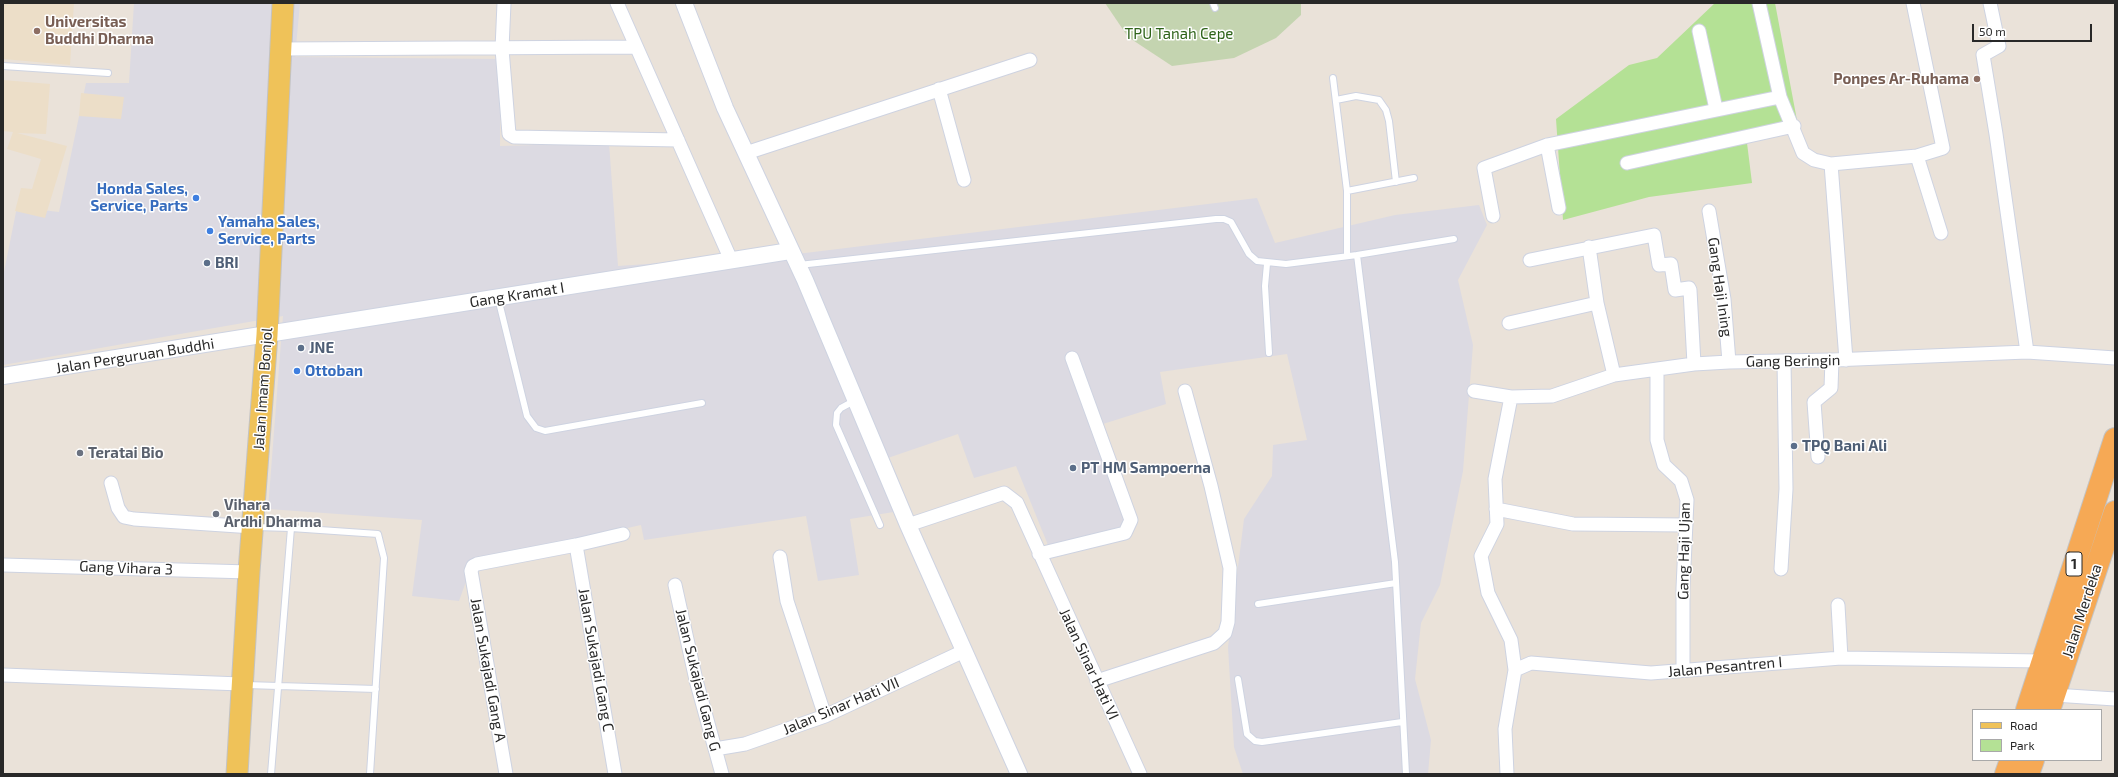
<!DOCTYPE html>
<html>
<head>
<meta charset="utf-8">
<style>
	body { margin:0 }
	#map { position:relative; width:2118px; height:777px; overflow:hidden; background:#eae2d9; font-family:"Exo 2",sans-serif }
	canvas { display:block }
	.frame { position:absolute; inset:0; border:4px solid #282828; pointer-events:none }
	.legend { position:absolute; left:1972px; top:709px; width:130px; height:52px; box-sizing:border-box; background:#fff; border:1px solid #a9a9a9; margin:0; padding:5px 7px; list-style:none; font-size:12px; color:#282828 }
	.legend li { display:flex; align-items:center; gap:8px; height:20px }
	.legend b { width:20px; border:1px solid #a9a9a9 }
	.scale { position:absolute; left:1972px; top:24px; width:120px; height:18px; box-sizing:border-box; border:2px solid #282828; border-top:0; padding-left:5px; font-size:12px; line-height:14px; white-space:nowrap; color:#282828; -webkit-text-stroke:3px #fff; paint-order:stroke }
</style>
</head>
<body>
<div id="map">
<canvas width="2118" height="777"></canvas>
<div class="frame"></div>
<ul class="legend">
<li><b style="height:5px;background:#efc259"></b>Road</li>
<li><b style="height:11px;background:#b4e195"></b>Park</li>
</ul>
<div class="scale">50 m</div>
</div>
<script>
const ctx = document.querySelector('canvas').getContext('2d');
ctx.lineJoin = 'round';
function fillPath(path, color) { ctx.fillStyle = color; ctx.fill(path, 'evenodd'); }
const shape = rows => new Path2D(rows.map(r => 'M' + r).join(''));
function strokePath(path, color, width, dash) { ctx.strokeStyle = color; ctx.lineWidth = width; ctx.lineCap = dash ? 'butt' : 'round'; ctx.setLineDash(dash || []); ctx.stroke(path); }
function write(font, color, halo, rows, align = 'center') {
  ctx.font = font + ' "Exo 2",sans-serif'; ctx.lineWidth = 3; ctx.setLineDash([]); ctx.textBaseline = 'middle'; ctx.strokeStyle = halo; ctx.fillStyle = color; for (const [text, x, y, turn = 0] of rows) {
    ctx.save(); ctx.translate(x, y); ctx.rotate((+turn || 0) * Math.PI / 180); ctx.textAlign = isNaN(turn) ? turn : align; if (halo) ctx.strokeText(text, 0, 0); ctx.fillText(text, 0, 0); ctx.restore();
  }
}
const industrial = shape([
	[134,3,300,3,295,57,501,59,500,146,609,143,618,266,805,253,1257,198,1275,243,1395,215,1479,205,1487,225,1458,280,1473,345,1463,471,1440,585,1421,623,1415,679,1431,740,1428,774,1243,774,1234,747,1228,647,1244,519,1272,476,1273,445,1307,440,1287,354,1160,372,1166,404,1103,424,1134,523,1050,550,1016,466,974,478,958,434,879,461,900,511,850,519,859,575,818,581,806,516,644,540,641,525,473,562,459,601,412,596,422,520,268,509,283,316,3,365,3,277,17,207,59,212,86,83,129,83]
]);
const education = shape([
	[3,3,74,3,70,65,3,59],
	[3,80,50,84,46,134,17,133,67,146,45,218,15,211,21,188,32,189,41,159,7,149,13,132,3,131],
	[81,93,124,97,121,119,79,116]
]);
const green = shape([
	[1715,3,1775,3,1799,131,1747,143,1752,183,1649,197,1563,220,1556,119,1629,65,1657,58]
]);
const cemetery = shape([
	[1105,3,1301,3,1301,15,1276,38,1234,58,1172,66,1128,37]
]);
const service = shape([
	[1213,3,1215,8],
	[3,66,108,73],
	[1333,78,1347,191,1347,255],
	[1336,100,1356,96,1379,100,1386,110,1389,121,1396,182],
	[1347,191,1414,178],
	[1357,255,1454,239],
	[1267,264,1265,286,1269,353],
	[799,265,1216,219,1224,219,1231,222,1249,254,1257,261,1286,264,1357,255,1395,562,1406,774],
	[498,298,527,416,536,428,545,431,702,403],
	[854,401,841,408,837,413,836,425,880,525],
	[255,527,291,528],
	[1258,604,1396,583],
	[1238,679,1247,734,1255,741,1262,742,1402,722],
	[246,685,376,689],
	[271,774,291,528,378,534,384,558,370,774]
]);
const minor = shape([
	[504,3,502,49,509,134,514,137,678,140],
	[617,3,731,260],
	[1759,3,1780,97],
	[1990,3,1999,46,1983,55,1996,134,2027,352],
	[1699,31,1716,109],
	[281,49,636,47],
	[939,89,964,180],
	[1547,145,1559,208],
	[746,153,1030,60],
	[1917,156,1941,233],
	[1627,163,1794,126],
	[1831,164,1917,156,1943,148,1913,3],
	[1709,211,1724,299,1729,362],
	[1493,216,1484,168,1547,145,1780,97,1803,153,1814,160,1831,164,1846,360],
	[1589,247,1597,303,1614,375],
	[1530,260,1654,235,1659,265,1671,264,1675,290,1689,288,1690,290,1694,364],
	[1509,323,1597,303],
	[1657,369,1657,440,1664,465,1681,481,1687,500,1683,588,1683,669],
	[1474,391,1511,397,1552,396,1614,375,1694,364,1729,362,1832,360,2027,352,2115,358],
	[1511,397,1495,479,1497,524,1481,556,1488,593,1511,640,1515,670],
	[1818,457,1814,402,1831,388,1832,360],
	[111,483,118,508,124,517,134,519,253,527],
	[1496,509,1573,524,1686,525],
	[908,525,1004,493,1017,503,1140,774],
	[576,545,615,774],
	[1039,554,1125,533,1131,520,1072,358],
	[780,557,787,601,825,716],
	[3,565,249,572],
	[1781,569,1786,489,1784,361],
	[675,585,696,680,722,774],
	[1838,605,1841,658],
	[3,675,241,684],
	[1097,681,1214,643,1225,633,1228,622,1230,568,1211,486,1185,391],
	[2054,695,2115,699],
	[715,749,745,744,825,716,964,651],
	[506,774,471,571,473,566,477,564,576,545,623,534],
	[1507,774,1505,729,1515,670,1531,663,1651,673,1841,658,2042,661]
]);
const tertiary = shape([
	[684,3,725,108,805,280,908,525,1019,774],
	[3,376,790,251]
]);
const primary = shape([
	[237,774,249,572,267,335,283,3]
]);
const trunk = shape([
	[2027,710,2115,439],
	[2049,710,2115,512],
	[2006,774,2011,760],
	[2028,774,2033,760]
]);
const markers = [
	[37,31,4,"#8d6e63"],
	[1977,79,4,"#8d6e63"],
	[196,198,4,"#3f7fe0"],
	[210,231,4,"#3f7fe0"],
	[207,263,4,"#5c6f8a"],
	[301,348,4,"#5c6f8a"],
	[297,371,4,"#3f7fe0"],
	[1794,446,4,"#5c6f8a"],
	[80,453,4,"#6b7280"],
	[1073,468,4,"#5c6f8a"],
	[216,514,4,"#6b7280"]
];
const shields = [
	[2074,564,16]
];
const shieldNames = [
	["1",2074,564]
];
const educationNames = [
	["Universitas",45,22],
	["Buddhi Dharma",45,39],
	["Ponpes Ar-Ruhama",1969,79,"right"]
];
const parkNames = [
	["TPU Tanah Cepe",1179,34]
];
const shopNames = [
	["Honda Sales,",188,189,"right"],
	["Service, Parts",188,206,"right"],
	["Yamaha Sales,",218,222],
	["Service, Parts",218,239],
	["Ottoban",305,371]
];
const serviceNames = [
	["BRI",215,263],
	["JNE",309,348],
	["TPQ Bani Ali",1802,446],
	["PT HM Sampoerna",1081,468]
];
const streetNames = [
	["Gang Haji Ining",1720,287,82],
	["Gang Kramat I",517,295,-9],
	["Jalan Perguruan Buddhi",135,356,-9],
	["Gang Beringin",1793,361,-1],
	["Jalan Imam Bonjol",263,389,-86],
	["Gang Haji Ujan",1684,551,-89],
	["Gang Vihara 3",126,568,2],
	["Jalan Merdeka",2082,611,-72],
	["Jalan Sukajadi Gang C",596,660,80],
	["Jalan Sinar Hati VI",1089,664,65],
	["Jalan Pesantren I",1725,667,-5],
	["Jalan Sukajadi Gang A",488,670,80],
	["Jalan Sukajadi Gang G",698,680,76],
	["Jalan Sinar Hati VII",841,706,-23]
];
const worshipNames = [
	["Teratai Bio",88,453],
	["Vihara",224,505],
	["Ardhi Dharma",224,522]
];
fillPath(industrial, '#dcdae2');
fillPath(education, '#ecdec8');
fillPath(green, '#b4e195');
fillPath(cemetery, '#c4d4b0');
strokePath(service, '#ced3e1', 8);
strokePath(minor, '#ced3e1', 15);
strokePath(tertiary, '#ced3e1', 18);
strokePath(primary, '#c3c3c3', 23);
strokePath(trunk, '#c3c3c3', 24);
strokePath(service, '#fff', 6);
strokePath(minor, '#fff', 13);
strokePath(tertiary, '#fff', 16);
strokePath(primary, '#efc259', 21);
strokePath(trunk, '#f6a955', 22);
for (const [x, y, r, color] of markers) { const dot = new Path2D(); dot.arc(x, y, r, 0, 2 * Math.PI); ctx.fillStyle = color; ctx.fill(dot); strokePath(dot, '#fff', 1.5); }
for (const [x, y, w] of shields) { const box = new Path2D(); box.roundRect(x - w / 2, y - 12, w, 24, 3); ctx.fillStyle = '#fff'; ctx.fill(box); strokePath(box, '#282828', 1); }
write('bold 14px', '#282828', null, shieldNames);
write('bold 15px', '#785e54', '#fff', educationNames, 'left');
write('15px', '#2e6319', '#fff', parkNames);
write('bold 15px', '#366cbe', '#fff', shopNames, 'left');
write('bold 15px', '#4e5e75', '#fff', serviceNames, 'left');
write('15px', '#282828', '#fff', streetNames);
write('bold 15px', '#5b616d', '#fff', worshipNames, 'left');
</script>
</body>
</html>
